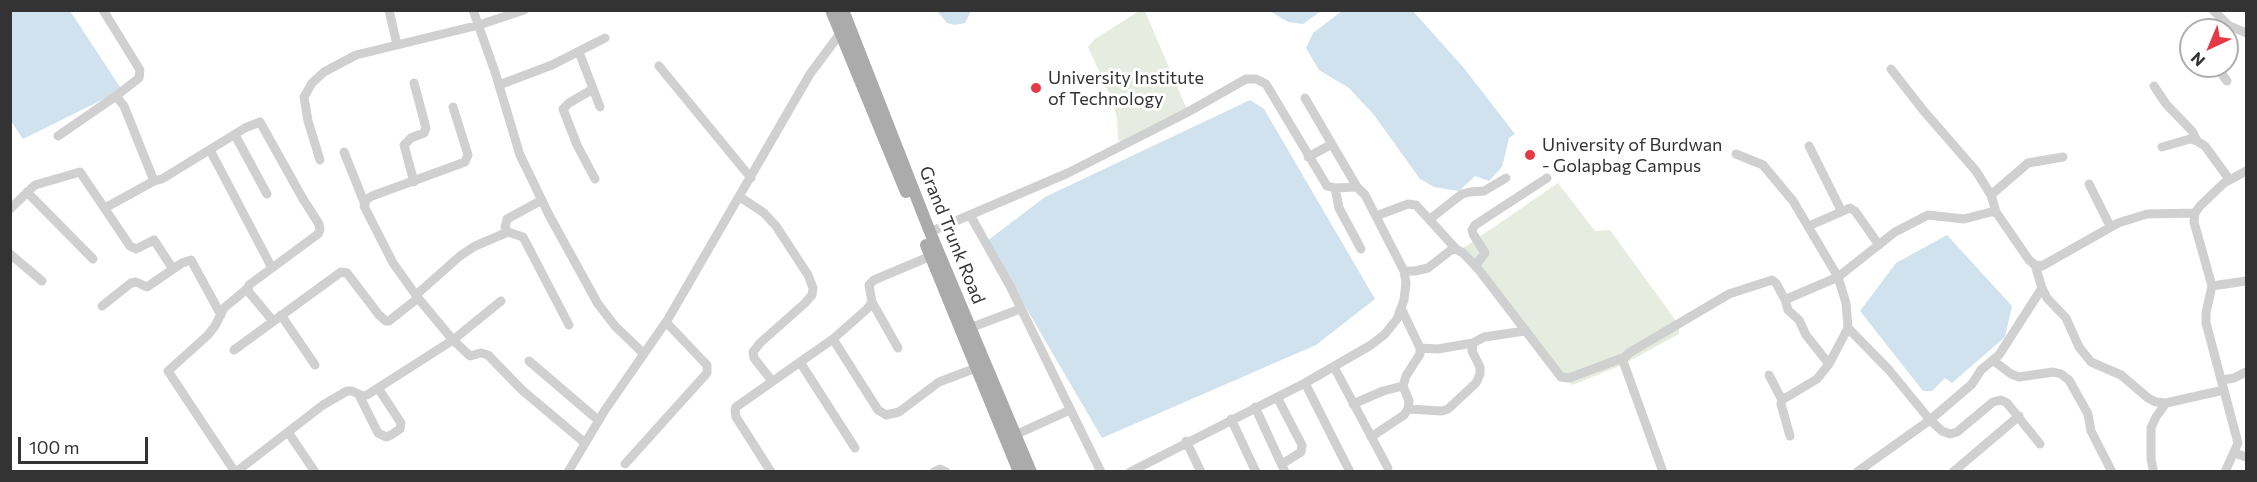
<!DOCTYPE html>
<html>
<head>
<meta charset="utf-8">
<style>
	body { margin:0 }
	#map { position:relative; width:2257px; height:482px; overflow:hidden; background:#fff; font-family:Commissioner,sans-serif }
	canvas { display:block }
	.frame { position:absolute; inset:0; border:12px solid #333; pointer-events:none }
	.north { position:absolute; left:2179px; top:18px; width:60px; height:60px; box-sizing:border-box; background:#fff; border:2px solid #adadad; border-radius:50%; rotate:224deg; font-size:16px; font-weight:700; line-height:24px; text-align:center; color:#333 }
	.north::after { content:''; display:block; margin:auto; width:21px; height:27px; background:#e63946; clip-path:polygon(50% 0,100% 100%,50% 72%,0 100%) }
	.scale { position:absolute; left:18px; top:437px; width:130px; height:27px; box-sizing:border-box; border:3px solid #333; border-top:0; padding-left:8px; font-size:18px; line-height:21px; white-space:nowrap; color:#333; -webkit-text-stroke:4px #fff; paint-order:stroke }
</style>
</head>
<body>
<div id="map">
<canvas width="2257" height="482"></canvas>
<div class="frame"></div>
<div class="north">N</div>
<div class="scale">100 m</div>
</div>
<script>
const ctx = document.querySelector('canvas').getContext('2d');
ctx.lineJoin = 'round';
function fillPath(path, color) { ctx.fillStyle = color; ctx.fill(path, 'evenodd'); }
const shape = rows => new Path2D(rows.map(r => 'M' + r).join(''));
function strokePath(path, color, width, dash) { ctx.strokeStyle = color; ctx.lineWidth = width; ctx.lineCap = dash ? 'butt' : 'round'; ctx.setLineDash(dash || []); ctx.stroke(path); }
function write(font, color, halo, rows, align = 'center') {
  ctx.font = font + ' Commissioner,sans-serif'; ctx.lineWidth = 6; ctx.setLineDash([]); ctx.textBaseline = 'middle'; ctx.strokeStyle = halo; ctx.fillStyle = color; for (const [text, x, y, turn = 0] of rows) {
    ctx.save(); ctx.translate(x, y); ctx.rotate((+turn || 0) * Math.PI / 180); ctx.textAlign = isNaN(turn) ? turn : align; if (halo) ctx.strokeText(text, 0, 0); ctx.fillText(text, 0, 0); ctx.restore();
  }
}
const green = shape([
	[1139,11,1145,11,1188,112,1148,133,1120,141,1118,139,1117,118,1110,95,1088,47,1095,39],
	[1558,183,1595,231,1610,230,1679,325,1679,334,1622,365,1572,385,1534,347,1459,251]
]);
const water = shape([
	[10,11,70,11,122,90,23,139,11,121],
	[937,11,971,11,965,23,954,25,947,23],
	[1270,11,1321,11,1303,24,1288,22],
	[1342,11,1413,11,1463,67,1515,134,1509,138,1502,167,1489,181,1475,176,1459,191,1434,187,1420,179,1374,115,1349,88,1319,70,1306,48,1313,33],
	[1250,100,1264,109,1375,299,1316,345,1102,438,987,241,1045,197],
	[1947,235,2012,306,2005,337,1952,383,1945,378,1932,391,1923,391,1860,311,1896,263]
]);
const minor = shape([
	[103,10,140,70,139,78,116,96],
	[389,10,397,45],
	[473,10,495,72,520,155,549,215,598,304,615,326,644,354],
	[2213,10,2228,25,2246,33],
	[579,52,600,107],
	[659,66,751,178],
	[2216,66,2227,81],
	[1891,69,1923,110,1976,171,1991,195,1996,212],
	[499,85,552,65,605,38],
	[2154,86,2166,104,2192,131,2197,141],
	[593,89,569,103,563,109,577,145,595,179],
	[1305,98,1357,187],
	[453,107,468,155,465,162,372,196,367,199,364,206,393,263,418,298,453,340,470,356,481,353,488,355,522,390,585,443],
	[235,135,267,194],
	[58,136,116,96,124,106,154,181,162,179,245,128,260,122,303,199,319,224,320,230,318,234,249,285,248,291,273,321],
	[1809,146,1841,210],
	[2162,147,2190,139,2197,141,2205,146,2229,179],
	[210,150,272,268],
	[344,152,364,202],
	[1736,154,1763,165,1793,201,1838,277,1846,303,1848,328,1829,364,1817,379,1782,400,1781,404,1790,436],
	[1308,157,1332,144],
	[320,160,308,121,304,97,312,83,324,72,356,55,479,25,524,10],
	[414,182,404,145,411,138,424,133,426,128,414,83],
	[2089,184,2110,226],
	[1335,188,1339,208,1361,249],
	[27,192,93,259],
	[1991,195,2028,163,2063,157],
	[740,197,764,213,776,226,808,275,813,288,812,295,804,304,760,343,753,352,754,358,772,381],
	[542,200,507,219,505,227,508,232,523,237,569,325],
	[105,208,154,181],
	[10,209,35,185,80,172,130,246,136,249,154,240,173,269],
	[970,215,1010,286,1101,472],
	[1376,216,1408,204,1416,205,1456,249],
	[1430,219,1462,194,1470,192,1484,191,1506,178],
	[1809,226,1850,208,1855,211,1879,245],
	[930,232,1068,173,1188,112,1246,79,1256,79,1266,84,1327,186,1335,188,1357,187,1365,195,1404,271,1406,283,1404,300,1397,319,1385,334,1371,345,1305,383,1130,472],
	[10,254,42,281],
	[2035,265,2042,288,2047,298,2066,318,2079,347,2091,362,2121,375,2148,398,2156,402,2166,403,2224,390],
	[1475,266,1485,253,1473,234,1472,230,1475,225,1547,178],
	[1404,271,1415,271,1428,268,1451,250,1456,249,1463,253,1479,270,1561,377,1569,378,1625,357],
	[2212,286,2246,281],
	[416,295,460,256,475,246,508,232],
	[1785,299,1788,310,1799,320,1806,335,1829,364],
	[872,302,898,348],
	[102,306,131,283,136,282,147,287,182,263,191,260,221,315],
	[281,315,315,365],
	[970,328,1020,309],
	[1848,328,1889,370,1930,420,1942,431,1950,434,1957,432,1993,402,2001,400,2007,403,2040,444],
	[833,339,878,410,886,415,899,412,939,382,976,368],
	[1420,348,1438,349,1473,343],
	[234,350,341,272,347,273,379,315,386,321,389,321,418,298],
	[529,361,598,420],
	[1994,361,2011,374,2019,377,2053,372,2061,374,2069,380,2088,414,2091,431,2112,472],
	[800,362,855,448],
	[1334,367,1388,468],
	[1769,375,1782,400],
	[2222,380,2234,378,2246,372],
	[1305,383,1350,472],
	[359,395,378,433,386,437,391,435,400,429,401,423,378,388],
	[1277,397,1302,445,1301,452,1282,464],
	[1353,404,1383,391,1403,386],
	[1255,407,1285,472],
	[1408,409,1442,411,1448,409,1476,383,1480,374,1480,367,1472,351,1473,343,1484,337,1525,331],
	[1231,419,1256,472],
	[288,432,315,472],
	[1015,435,1070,410],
	[1371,437,1404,415,1408,409,1409,401,1403,386,1406,376,1420,354,1420,348,1401,308],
	[1186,441,1201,472],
	[2235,453,2246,457],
	[625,464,707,373,707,365,703,361,666,322],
	[2153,469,2151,459,2151,428,2156,417,2166,403],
	[235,472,168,371,208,335,215,326,224,308,248,288],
	[236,472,323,405,347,391,352,391,363,396,367,395,453,340,501,301],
	[568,472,605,410,668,319,810,74,842,31],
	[771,472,736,417,735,410,736,407,833,339,867,309,872,302,869,285,874,280,931,256],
	[934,472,940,469,946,472],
	[1663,472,1623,361,1625,357,1629,353,1729,294,1772,280,1776,283,1784,298,1789,298,1838,277,1895,232,1928,215,1964,219,1991,212,1996,212,2029,260,2035,265,2042,266,2118,223,2147,214,2195,213],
	[1857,472,1930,420,1972,384,1981,370,1999,355,2042,288],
	[1953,472,2019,416],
	[2225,472,2238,443,2206,323,2206,313,2212,286,2194,222,2195,213,2200,206,2224,183,2246,171]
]);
const major = shape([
	[831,10,906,192],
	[843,10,930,232,1031,472],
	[926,245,1019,472]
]);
const markers = [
	[1036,88,6,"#e63946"],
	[1530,155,6,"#e63946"]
];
const poiNames = [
	["University Institute",1048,78],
	["of Technology",1048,99],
	["University of Burdwan",1542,145],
	["- Golapbag Campus",1542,166]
];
const streetNames = [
	["Grand Trunk Road",952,235,68]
];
fillPath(green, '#e6ecdf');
fillPath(water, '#cfe2ee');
strokePath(minor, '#d0d0d0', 9);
strokePath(major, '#ababab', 12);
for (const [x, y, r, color] of markers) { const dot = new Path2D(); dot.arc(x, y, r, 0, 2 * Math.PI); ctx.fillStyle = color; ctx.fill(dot); strokePath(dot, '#fff', 2); }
write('18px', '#333', '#fff', poiNames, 'left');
write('18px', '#333', '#fff', streetNames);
</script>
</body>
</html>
